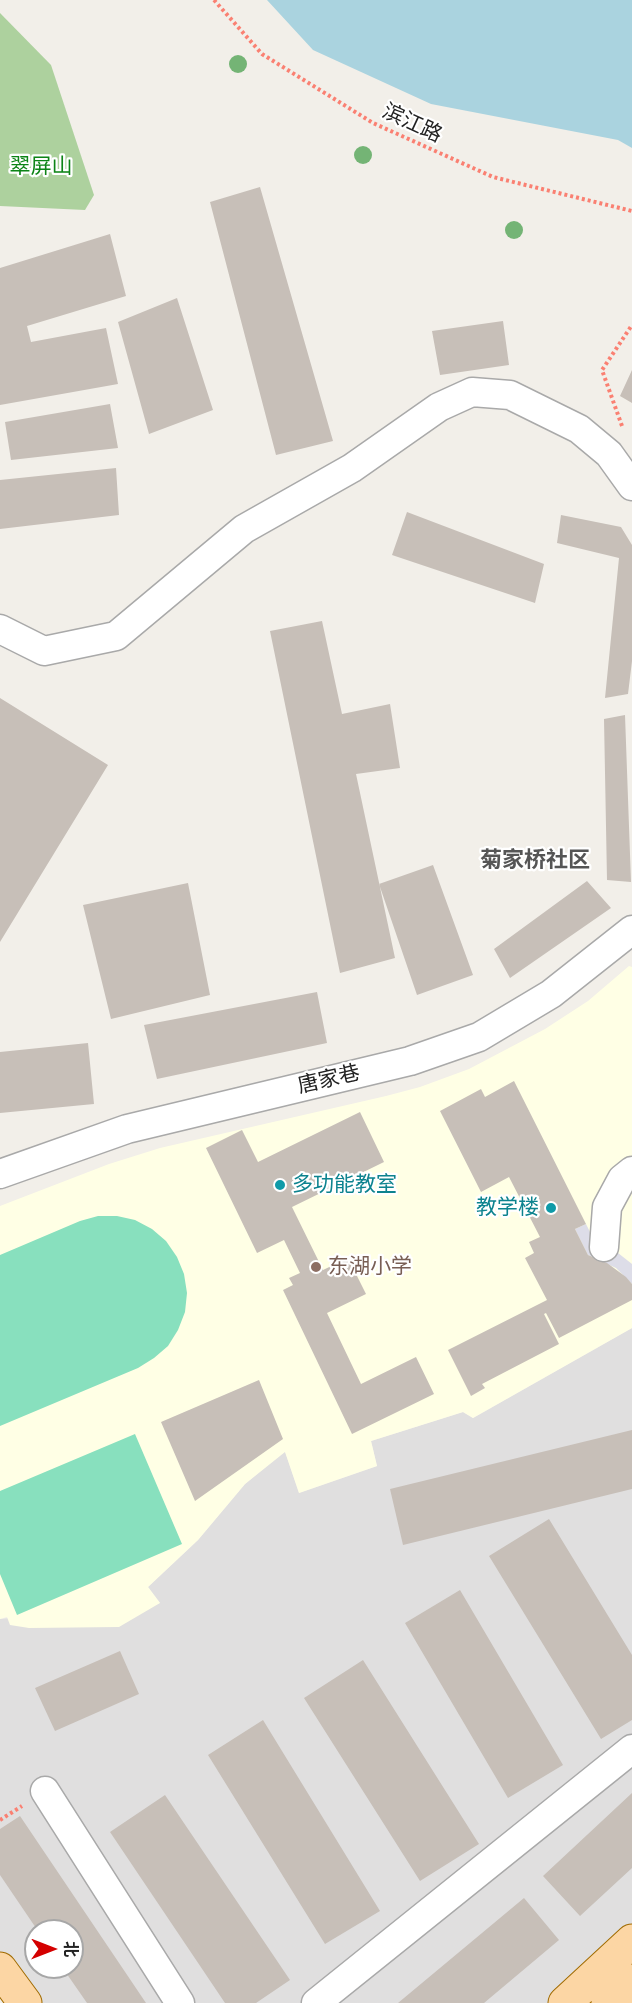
<!DOCTYPE html>
<html>
<head>
<meta charset="utf-8">
<style>
	body { margin:0 }
	#map { position:relative; width:632px; height:2003px; overflow:hidden; background:#f2efe9; font-family:"Space Grotesk","Noto Sans SC",sans-serif }
	canvas { display:block }
	.north { position:absolute; left:24px; top:1919px; width:60px; height:60px; box-sizing:border-box; background:#fff; border:2px solid #a7a7a7; border-radius:50%; rotate:90deg; font-size:16px; font-weight:700; line-height:24px; text-align:center; color:#222 }
	.north::after { content:''; display:block; margin:auto; width:21px; height:27px; background:#d40000; clip-path:polygon(50% 0,100% 100%,50% 72%,0 100%) }
</style>
</head>
<body>
<div id="map">
<canvas width="632" height="2003"></canvas>
<div class="north">北</div>
</div>
<script>
const ctx = document.querySelector('canvas').getContext('2d');
ctx.lineJoin = 'round';
function fillPath(path, color) { ctx.fillStyle = color; ctx.fill(path, 'evenodd'); }
const shape = rows => new Path2D(rows.map(r => 'M' + r).join(''));
function strokePath(path, color, width, dash) { ctx.strokeStyle = color; ctx.lineWidth = width; ctx.lineCap = dash ? 'butt' : 'round'; ctx.setLineDash(dash || []); ctx.stroke(path); }
function write(font, color, halo, rows, align = 'center') {
  ctx.font = font + ' "Space Grotesk","Noto Sans SC",sans-serif'; ctx.lineWidth = 4.5; ctx.setLineDash([]); ctx.textBaseline = 'middle'; ctx.strokeStyle = halo; ctx.fillStyle = color; for (const [text, x, y, turn = 0] of rows) {
    ctx.save(); ctx.translate(x, y); ctx.rotate((+turn || 0) * Math.PI / 180); ctx.textAlign = isNaN(turn) ? turn : align; if (halo) ctx.strokeText(text, 0, 0); ctx.fillText(text, 0, 0); ctx.restore();
  }
}
const residential = shape([
	[632,1328,632,1941,565,2003,25,2003,0,1969,0,1619,160,1603,148,1587,198,1540,245,1484,285,1451,299,1493,377,1466,371,1441,463,1412,473,1418],
	[36,1931,72,1931,72,1967,36,1967]
]);
const education = shape([
	[629,966,632,967,632,1328,473,1418,463,1412,371,1441,377,1466,299,1493,285,1452,245,1484,198,1540,148,1587,160,1603,119,1627,29,1628,10,1625,7,1617,0,1619,0,1206,109,1164,160,1148,386,1096,420,1087,469,1069,545,1029,588,1001]
]);
const forest = shape([
	[0,13,51,65,94,195,85,210,0,206]
]);
const pitch = shape([
	[98,1216,117,1216,135,1220,152,1229,166,1241,177,1257,184,1274,187,1293,185,1312,178,1330,168,1346,154,1358,138,1368,0,1426,0,1255,80,1221],
	[135,1434,182,1544,17,1615,0,1574,0,1491]
]);
const plaza = shape([
	[586,1224,596,1244,618,1253,632,1264,632,1284,616,1268,588,1255,575,1229]
]);
const water = shape([
	[267,0,632,0,632,148,618,140,431,104,313,50]
]);
const building = shape([
	[260,187,333,441,276,455,210,202],
	[110,234,126,296,27,326,31,342,106,328,118,384,0,405,0,268],
	[177,298,213,410,149,434,118,322],
	[503,321,509,365,440,375,432,331],
	[632,370,632,403,620,396],
	[110,404,118,448,11,460,5,422],
	[116,468,119,515,0,529,0,480],
	[407,512,544,564,535,603,392,555],
	[561,515,621,527,632,545,632,661,628,694,605,698,619,558,557,543],
	[322,621,342,714,390,704,400,768,356,774,395,958,340,973,270,631],
	[0,698,108,765,0,942],
	[625,715,631,882,607,880,604,719],
	[433,865,473,975,417,995,379,884],
	[587,881,611,908,510,978,494,949],
	[188,883,210,995,111,1019,83,905],
	[317,992,327,1043,157,1079,144,1025],
	[88,1043,94,1104,0,1113,0,1052],
	[514,1081,586,1224,575,1229,588,1255,607,1263,626,1277,632,1284,632,1300,559,1338,546,1313,544,1314,559,1344,482,1384,485,1388,471,1396,448,1350,547,1300,525,1258,534,1253,529,1242,540,1237,509,1177,481,1192,440,1111,481,1089,485,1097],
	[360,1112,384,1162,292,1207,323,1270,348,1258,366,1294,327,1313,361,1384,416,1357,434,1394,352,1434,283,1290,293,1285,289,1278,300,1273,284,1240,257,1253,206,1148,242,1130,258,1162],
	[259,1380,283,1439,195,1501,161,1422],
	[632,1430,632,1489,403,1545,390,1489],
	[549,1519,632,1655,632,1720,601,1739,489,1556],
	[460,1590,563,1765,508,1798,405,1623],
	[120,1651,139,1694,55,1731,35,1688],
	[363,1660,479,1844,420,1881,304,1698],
	[263,1720,380,1911,325,1944,208,1755],
	[632,1793,632,1868,580,1916,543,1876],
	[165,1795,290,1980,256,2003,225,2003,110,1832],
	[20,1816,146,2003,87,2003,62,1967,72,1967,72,1931,38,1931,0,1875,0,1829],
	[524,1898,559,1940,484,2003,398,2003]
]);
const path = shape([
	[214,0,262,54,373,123,493,177,632,211],
	[622,426,602,370,632,325],
	[0,1820,22,1806]
]);
const minor = shape([
	[0,629,44,651,116,636,244,529,352,468,439,407,472,392,510,395,579,429,609,454,632,486],
	[0,1174,127,1129,410,1061,479,1037,551,994,632,930],
	[604,1247,607,1207,622,1179,632,1171],
	[45,1791,180,2003],
	[316,2003,632,1749]
]);
const major = shape([
	[0,1969,25,2003],
	[565,2003,632,1941],
	[608,2003,632,1981]
]);
const trees = [
	[238,64],
	[363,155],
	[514,230]
];
const markers = [
	[280,1185,6,"#0f9aa8"],
	[551,1208,6,"#0f9aa8"],
	[316,1267,6,"#8d6e63"]
];
const streetNames = [
	["滨江路",412,124,25],
	["唐家巷",329,1080,-13]
];
const parkNames = [
	["翠屏山",41,167]
];
const cultureNames = [
	["多功能教室",292,1185],
	["教学楼",539,1208,"right"]
];
const educationNames = [
	["东湖小学",328,1267]
];
const neighbourhoodNames = [
	["菊家桥社区",535,861]
];
fillPath(residential, '#e0dfdf');
fillPath(education, '#ffffe5');
fillPath(forest, '#add19e');
fillPath(pitch, '#88e0be');
fillPath(plaza, '#dddde8');
fillPath(water, '#aad3df');
fillPath(building, '#c7bfb8');
strokePath(minor, '#a9a9a9', 31);
strokePath(major, '#a06b00', 35);
strokePath(path, '#fa8072', 4, [3, 3]);
strokePath(minor, '#fff', 28);
strokePath(major, '#fcd6a4', 33);
ctx.fillStyle = '#74b475';
for (const [x, y] of trees) { ctx.beginPath(); ctx.arc(x, y, 9, 0, 2 * Math.PI); ctx.fill(); }
for (const [x, y, r, color] of markers) { const dot = new Path2D(); dot.arc(x, y, r, 0, 2 * Math.PI); ctx.fillStyle = color; ctx.fill(dot); strokePath(dot, '#fff', 2); }
write('21px', '#222', '#fff', streetNames);
write('21px', '#0c8416', '#fff', parkNames);
write('21px', '#0d838f', '#fff', cultureNames, 'left');
write('21px', '#785e54', '#fff', educationNames, 'left');
write('bold 22px', '#555', '#fff', neighbourhoodNames);
</script>
</body>
</html>
